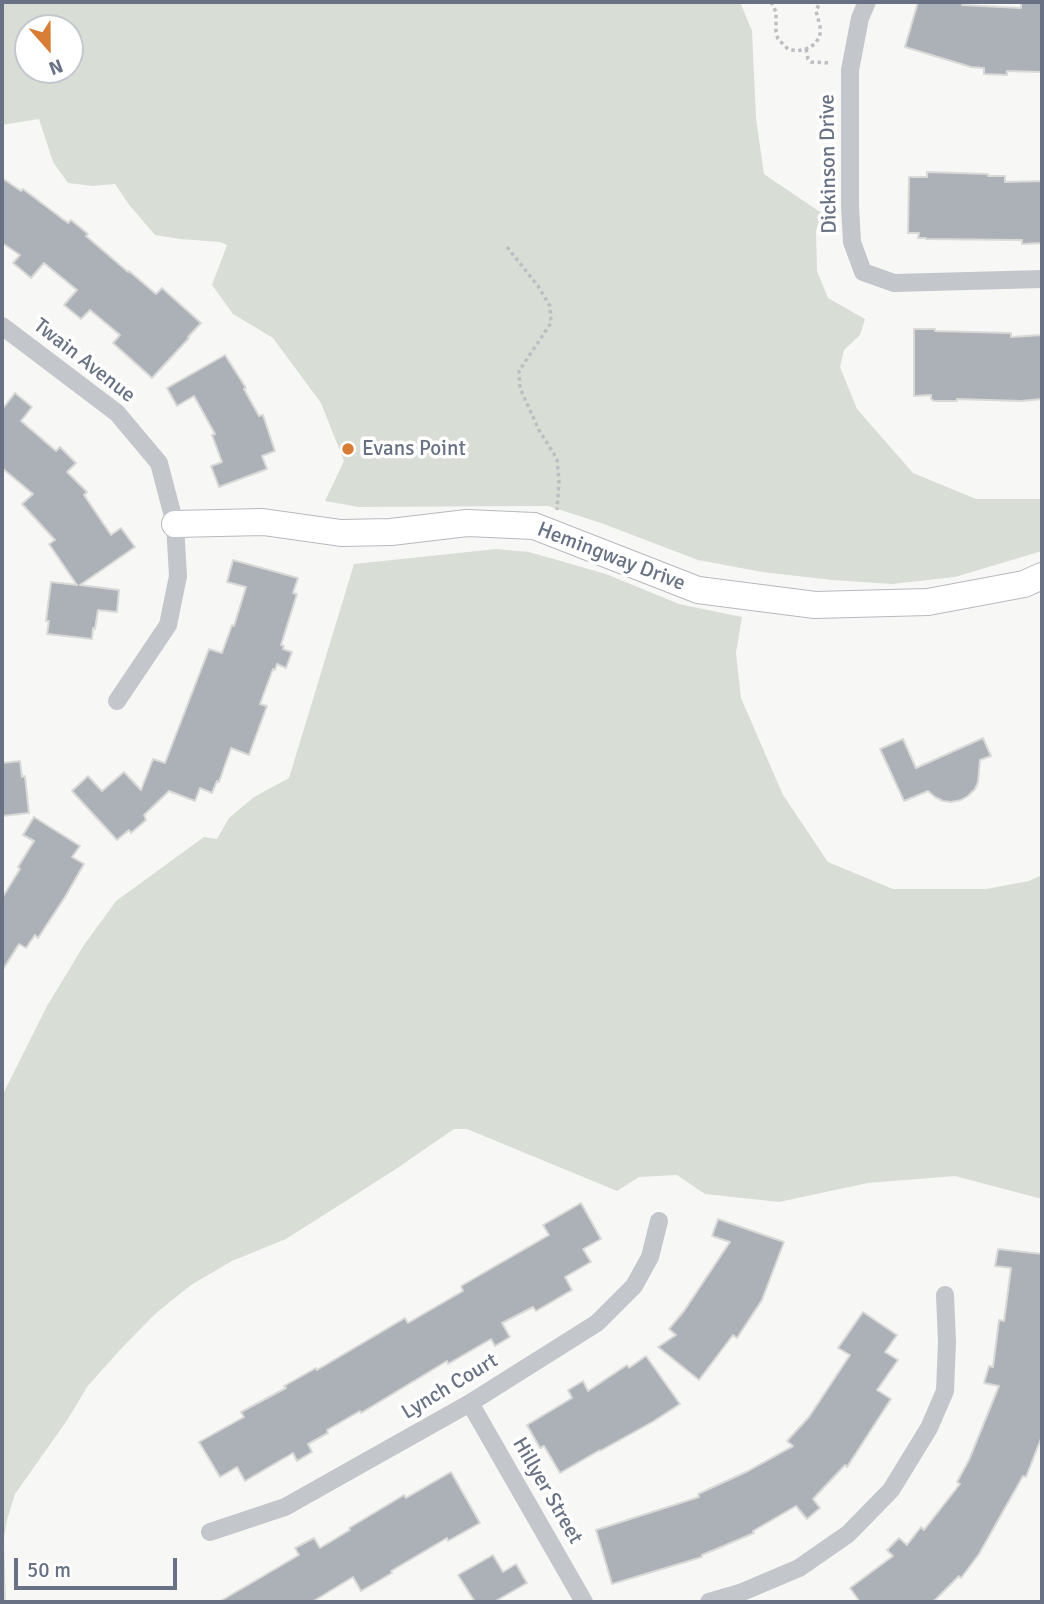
<!DOCTYPE html>
<html>
<head>
<meta charset="utf-8">
<style>
	body { margin:0 }
	#map { position:relative; width:1044px; height:1604px; overflow:hidden; background:#f7f8f5; font-family:Signika,sans-serif }
	canvas { display:block }
	.frame { position:absolute; inset:0; border:4px solid #697284; pointer-events:none }
	.north { position:absolute; left:14px; top:14px; width:70px; height:70px; box-sizing:border-box; background:#fff; border:2px solid #c3c7ce; border-radius:50%; rotate:159deg; font-size:19px; font-weight:700; line-height:28px; text-align:center; color:#697284 }
	.north::after { content:''; display:block; margin:auto; width:24px; height:32px; background:#d77d35; clip-path:polygon(50% 0,100% 100%,50% 72%,0 100%) }
	.scale { position:absolute; left:14px; top:1558px; width:163px; height:32px; box-sizing:border-box; border:4px solid #697284; border-top:0; padding-left:9px; font-size:21px; line-height:24px; white-space:nowrap; color:#697284; -webkit-text-stroke:5px #fff; paint-order:stroke }
</style>
</head>
<body>
<div id="map">
<canvas width="1044" height="1604"></canvas>
<div class="frame"></div>
<div class="north">N</div>
<div class="scale">50 m</div>
</div>
<script>
const ctx = document.querySelector('canvas').getContext('2d');
ctx.lineJoin = 'round';
function fillPath(path, color) { ctx.fillStyle = color; ctx.fill(path, 'evenodd'); }
const shape = rows => new Path2D(rows.map(r => 'M' + r).join(''));
function strokePath(path, color, width, dash) { ctx.strokeStyle = color; ctx.lineWidth = width; ctx.lineCap = dash ? 'butt' : 'round'; ctx.setLineDash(dash || []); ctx.stroke(path); }
function write(font, color, halo, rows, align = 'center') {
  ctx.font = font + ' Signika,sans-serif'; ctx.lineWidth = 7; ctx.setLineDash([]); ctx.textBaseline = 'middle'; ctx.strokeStyle = halo; ctx.fillStyle = color; for (const [text, x, y, turn = 0] of rows) {
    ctx.save(); ctx.translate(x, y); ctx.rotate((+turn || 0) * Math.PI / 180); ctx.textAlign = isNaN(turn) ? turn : align; if (halo) ctx.strokeText(text, 0, 0); ctx.fillText(text, 0, 0); ctx.restore();
  }
}
const green = shape([
	[2,2,740,2,752,31,756,118,764,174,823,214,816,230,817,271,828,298,865,319,860,335,844,350,840,367,857,409,913,473,976,499,1042,499,1042,551,955,577,892,584,832,580,762,572,698,560,601,523,548,506,359,507,325,501,344,461,321,403,273,338,233,314,212,285,227,245,220,242,180,239,155,235,130,206,115,184,93,186,68,183,53,162,39,119,2,125],
	[28,28,70,28,70,70,28,70],
	[496,549,529,552,606,574,679,604,742,617,736,653,741,698,783,795,828,862,893,889,986,889,1029,881,1042,875,1042,1199,955,1176,868,1183,779,1202,705,1194,677,1175,639,1177,617,1191,467,1129,454,1129,393,1171,286,1239,232,1261,191,1285,155,1314,119,1351,87,1387,68,1419,15,1494,7,1520,4,1538,6,1602,2,1602,2,1096,47,1006,84,945,116,901,204,837,217,839,229,818,254,797,289,778,354,564]
]);
const building = shape([
	[918,2,963,2,962,5,1021,8,1021,2,1041,3,1042,72,1007,71,1007,75,984,74,984,68,971,67,905,47,918,2],
	[927,172,988,174,988,176,1005,176,1005,182,1042,181,1042,243,1022,244,1022,240,926,239,926,238,918,238,919,233,908,233,909,177,927,177,927,172],
	[2,178,21,191,23,189,68,223,71,220,88,234,86,236,128,272,129,271,156,294,162,288,201,323,188,337,189,338,152,378,113,343,120,335,90,310,81,319,64,305,77,290,44,263,31,278,13,263,20,255,2,243,2,178],
	[914,329,935,329,935,331,1011,333,1011,337,1042,335,1042,399,1021,401,957,399,957,401,934,401,931,399,931,395,914,396,914,329],
	[225,355,246,388,244,389,259,416,263,415,275,451,262,456,267,469,219,487,211,466,222,462,212,435,215,434,194,396,177,406,167,388,225,355],
	[15,393,32,407,21,421,56,451,60,447,76,463,67,472,87,492,84,495,111,535,121,528,135,547,80,585,119,590,117,612,98,610,95,629,93,628,92,639,47,634,49,621,46,621,51,582,77,585,49,544,55,540,22,504,33,494,2,468,2,406,4,407,15,393],
	[233,560,298,578,293,593,297,594,281,645,284,646,283,649,292,652,286,668,277,664,275,670,273,669,260,704,267,706,249,755,231,748,219,782,217,781,212,793,200,788,195,801,169,791,144,815,146,820,131,833,129,830,117,840,72,791,88,776,102,791,124,772,141,790,153,759,165,763,209,649,222,653,232,625,234,626,246,587,227,582,233,560],
	[983,738,991,756,980,760,978,782,975,789,968,796,961,800,951,802,943,801,935,797,928,791,904,801,880,749,903,739,916,768,983,738],
	[20,761,22,777,25,776,29,813,2,816,2,763,20,761],
	[34,817,80,846,72,857,84,864,65,897,38,938,35,935,26,948,19,944,2,971,2,898,20,869,18,867,34,841,23,835,34,817],
	[581,1203,601,1239,583,1249,591,1262,565,1277,572,1290,536,1311,533,1307,502,1323,510,1337,495,1346,491,1339,448,1364,447,1361,361,1413,360,1411,327,1430,328,1433,308,1444,312,1452,297,1461,293,1453,245,1481,237,1467,220,1477,199,1442,244,1417,241,1412,286,1388,284,1386,316,1368,317,1370,405,1318,408,1323,463,1291,461,1286,549,1235,543,1225,581,1203],
	[718,1219,784,1242,762,1300,737,1338,733,1335,699,1380,658,1347,676,1335,669,1329,684,1311,730,1242,712,1236,718,1219],
	[998,1249,1042,1254,1042,1436,1026,1477,1023,1476,979,1554,961,1578,959,1576,933,1602,860,1602,850,1588,893,1556,887,1550,899,1538,907,1545,921,1527,924,1530,960,1484,957,1482,969,1460,999,1386,984,1383,989,1366,993,1367,999,1320,1004,1321,1011,1268,995,1266,998,1249],
	[863,1312,897,1335,885,1352,898,1360,877,1390,891,1399,847,1467,845,1465,813,1499,820,1508,807,1519,796,1506,753,1531,754,1533,702,1555,702,1557,612,1584,596,1530,699,1497,698,1494,746,1472,793,1446,787,1441,809,1417,850,1355,838,1348,863,1312],
	[646,1356,680,1404,654,1421,600,1451,600,1450,560,1473,544,1446,540,1448,527,1425,572,1398,568,1390,583,1381,588,1391,627,1365,629,1368,646,1356],
	[451,1472,480,1523,448,1541,447,1538,391,1571,392,1573,361,1591,353,1577,312,1602,219,1602,299,1555,295,1548,314,1538,320,1548,350,1530,349,1528,404,1495,406,1498,451,1472],
	[493,1555,503,1572,516,1564,527,1583,494,1602,475,1602,458,1575,493,1555]
]);
const path = shape([
	[771,2,776,12,776,32,778,39,788,49,797,51,806,49,815,44,820,36,820,26,816,11,820,2],
	[806,49,808,59,811,62,831,63],
	[507,247,538,286,550,306,551,323,519,371,520,388,539,430,557,459,559,481,557,510]
]);
const street = shape([
	[867,2,860,18,850,70,850,206,852,242,863,272,894,283,1042,279],
	[2,326,117,413,159,463,175,524,178,576,168,625,117,701],
	[470,1403,584,1602],
	[210,1532,285,1507,470,1403,597,1323,634,1286,650,1257,659,1221],
	[709,1602,740,1593,799,1568,848,1534,891,1490,929,1428,945,1391,947,1342,945,1295]
]);
const secondary = shape([
	[175,524,263,522,341,533,391,532,467,523,534,526,698,590,815,605,928,602,1024,584,1042,576]
]);
const markers = [
	[348,449,7,"#d77d35"]
];
const streetNames = [
	["Dickinson Drive",829,164,-91],
	["Twain Avenue",84,361,38],
	["Hemingway Drive",611,557,21],
	["Lynch Court",450,1387,-31],
	["Hillyer Street",547,1491,60]
];
const poiNames = [
	["Evans Point",362,449]
];
fillPath(green, '#d8ded6');
fillPath(building, '#acb1b8');
strokePath(building, '#d9d9d7', 2);
strokePath(secondary, '#b6b9be', 28);
strokePath(path, '#bdbec1', 3.5, [3.5, 3.5]);
strokePath(street, '#c3c6ca', 18);
strokePath(secondary, '#fff', 26);
for (const [x, y, r, color] of markers) { const dot = new Path2D(); dot.arc(x, y, r, 0, 2 * Math.PI); ctx.fillStyle = color; ctx.fill(dot); strokePath(dot, '#fff', 2.5); }
write('21px', '#697284', '#fff', streetNames);
write('21px', '#697284', '#fff', poiNames, 'left');
</script>
</body>
</html>
